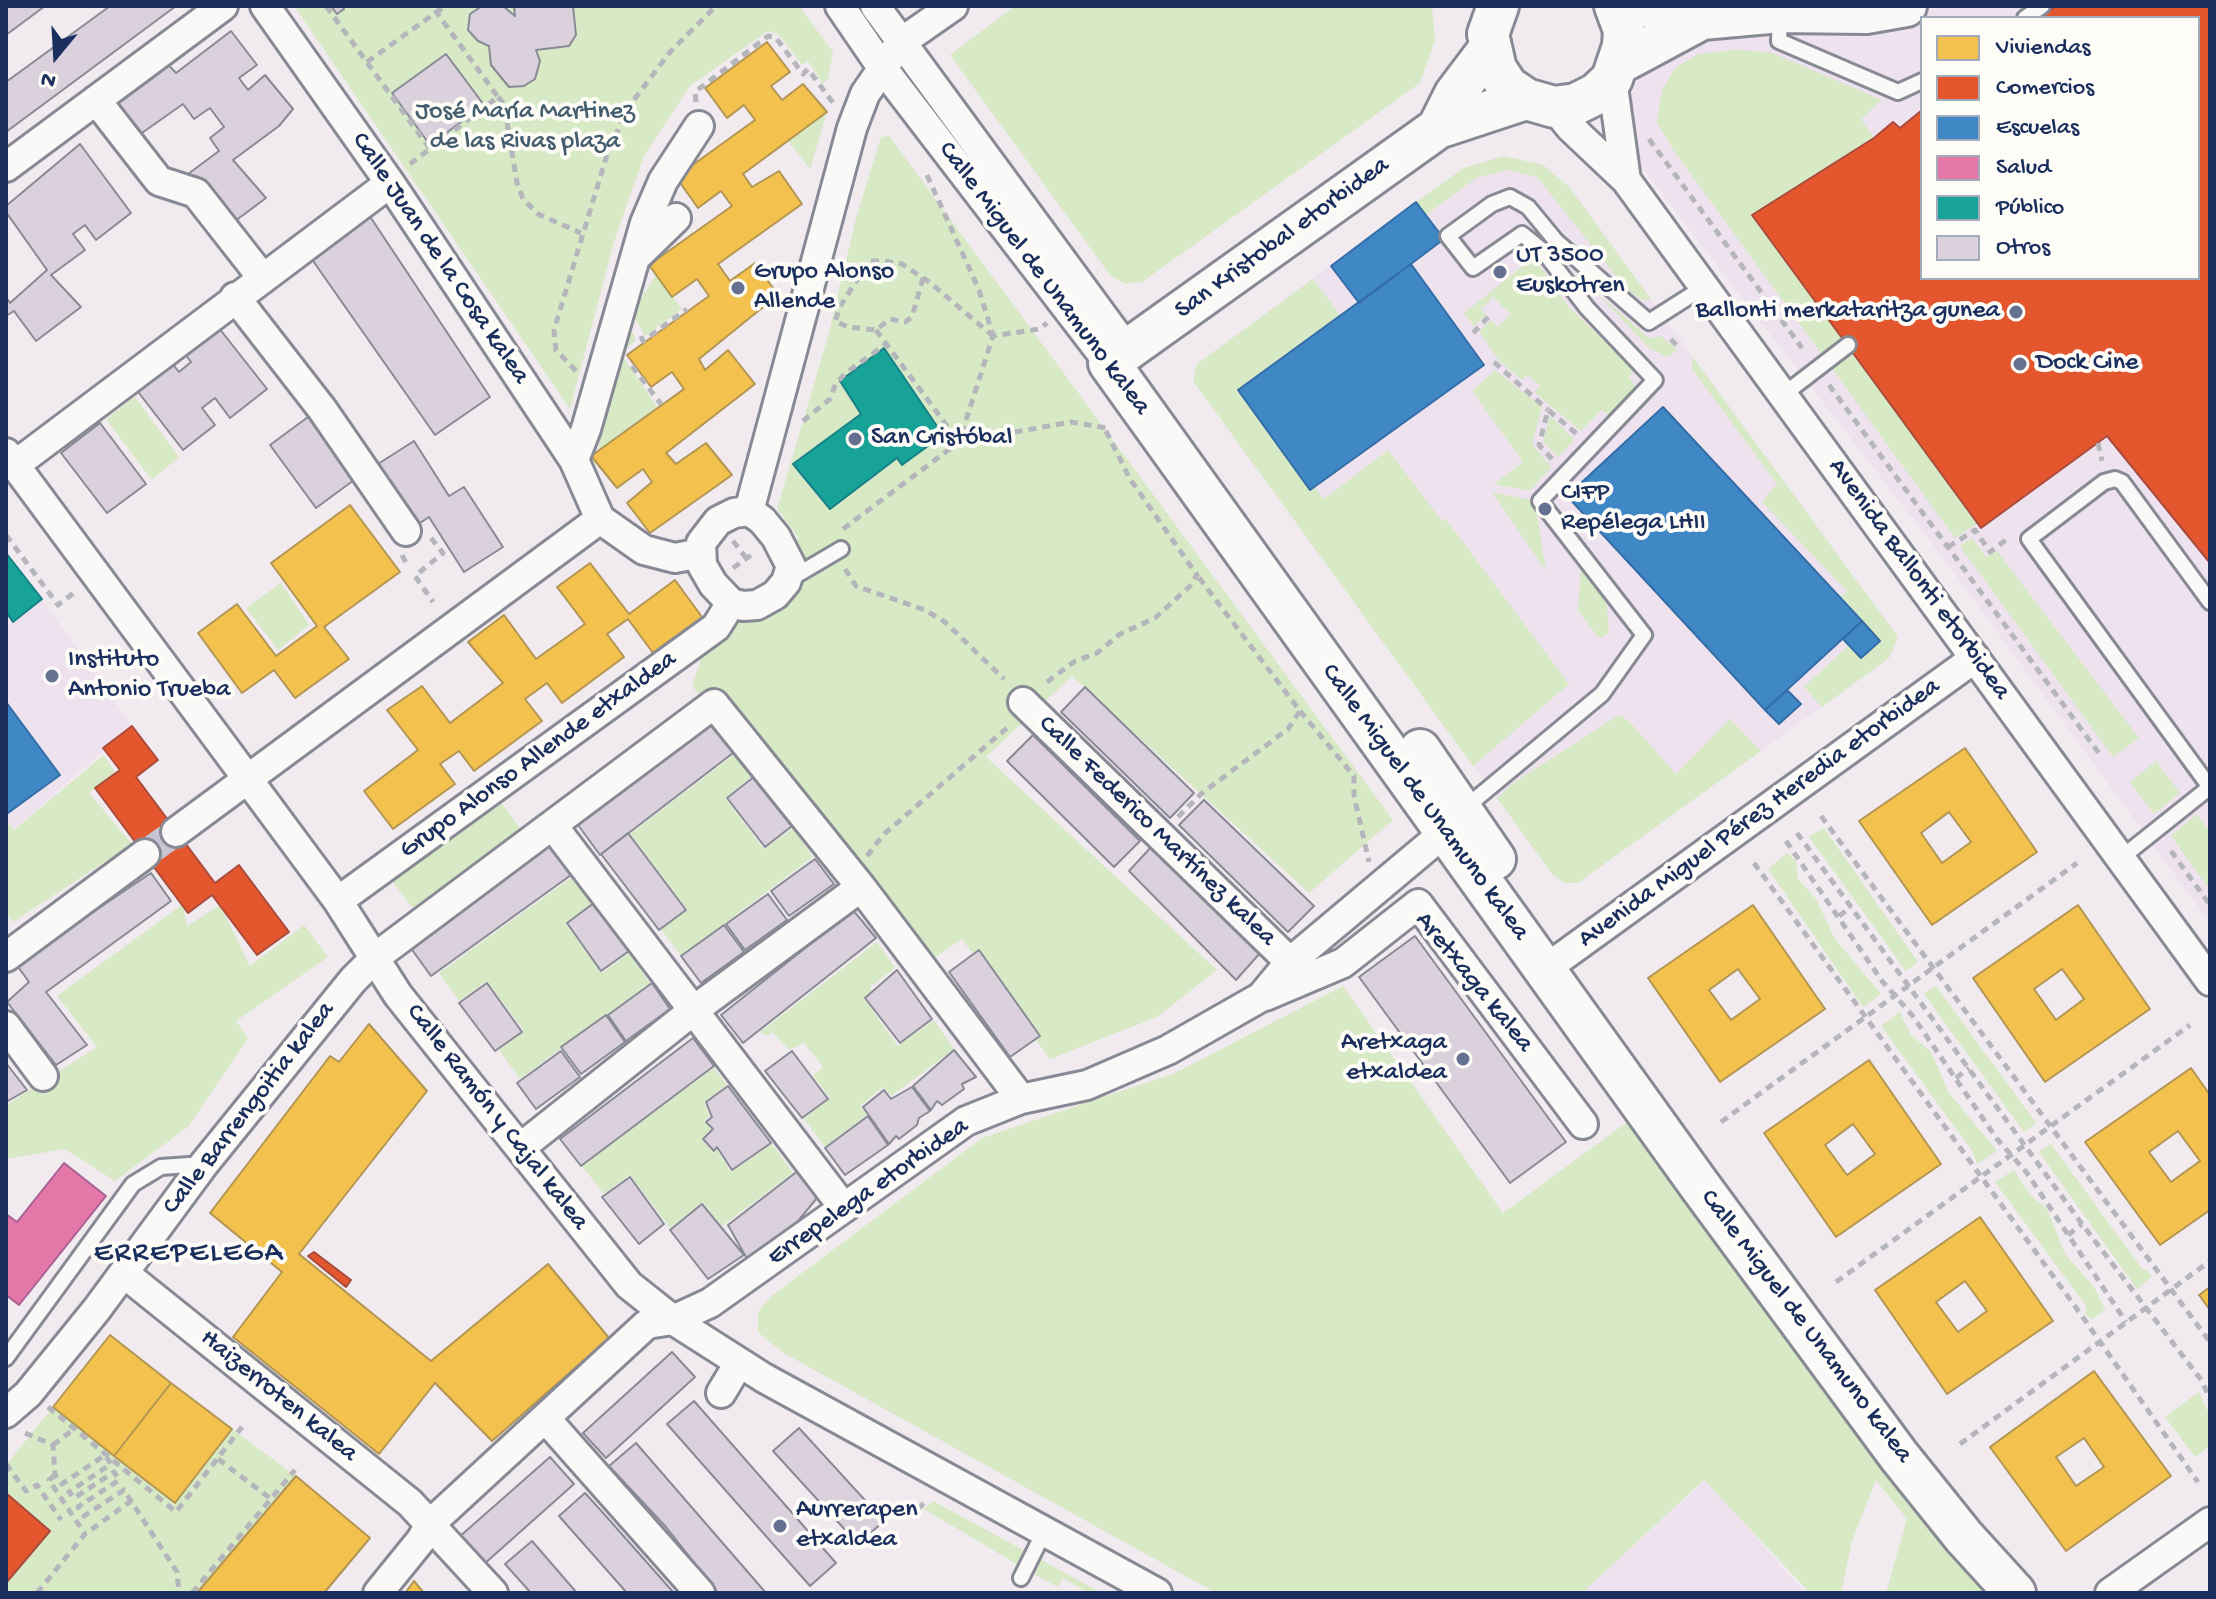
<!DOCTYPE html>
<html>
<head>
<meta charset="utf-8">
<style>
	body { margin:0 }
	#map { position:relative; width:2216px; height:1599px; overflow:hidden; background:#f1ebf0; font-family:"Gochi Hand",sans-serif }
	canvas { display:block }
	.frame { position:absolute; inset:0; border:8px solid #1b2f5e; pointer-events:none }
	.legend { position:absolute; left:1920px; top:16px; width:280px; height:264px; box-sizing:border-box; background:#fdfcf7; border:2px solid #a3aaba; margin:0; padding:10px 14px; list-style:none; font-size:24px; color:#1b2f5e }
	.legend li { display:flex; align-items:center; gap:16px; height:40px }
	.legend b { width:40px; border:2px solid #a3aaba }
	.north { position:absolute; left:16px; top:16px; width:80px; height:80px; -webkit-text-stroke:6px #fdfcf7; paint-order:stroke; rotate:198deg; font-size:22px; font-weight:700; line-height:32px; text-align:center; color:#1b2f5e }
	.north::after { content:''; display:block; margin:auto; width:28px; height:36px; background:#1b2f5e; clip-path:polygon(50% 0,100% 100%,50% 72%,0 100%) }
</style>
</head>
<body>
<div id="map">
<canvas width="2216" height="1599"></canvas>
<div class="frame"></div>
<ul class="legend">
<li><b style="height:22px;background:#f2c14e"></b>Viviendas</li>
<li><b style="height:22px;background:#e4572e"></b>Comercios</li>
<li><b style="height:22px;background:#3f88c5"></b>Escuelas</li>
<li><b style="height:22px;background:#e377a8"></b>Salud</li>
<li><b style="height:22px;background:#17a398"></b>Público</li>
<li><b style="height:22px;background:#dad1dd"></b>Otros</li>
</ul>
<div class="north">N</div>
</div>
<script>
const ctx = document.querySelector('canvas').getContext('2d');
ctx.lineJoin = 'round';
function fillPath(path, color) { ctx.fillStyle = color; ctx.fill(path, 'evenodd'); }
const shape = rows => new Path2D(rows.map(r => 'M' + r).join(''));
function strokePath(path, color, width, dash) { ctx.strokeStyle = color; ctx.lineWidth = width; ctx.lineCap = dash ? 'butt' : 'round'; ctx.setLineDash(dash || []); ctx.stroke(path); }
function write(font, color, halo, rows, align = 'center') {
  ctx.font = font + ' "Gochi Hand",sans-serif'; ctx.lineWidth = 8; ctx.setLineDash([]); ctx.textBaseline = 'middle'; ctx.strokeStyle = halo; ctx.fillStyle = color; for (const [text, x, y, turn = 0] of rows) {
    ctx.save(); ctx.translate(x, y); ctx.rotate((+turn || 0) * Math.PI / 180); ctx.textAlign = isNaN(turn) ? turn : align; if (halo) ctx.strokeText(text, 0, 0); ctx.fillText(text, 0, 0); ctx.restore();
  }
}
const built = shape([
	[1942,6,2210,6,2210,923,1946,562,1635,159,1629,127,1630,96,1654,51,1735,31,1886,30],
	[1922,18,2198,18,2198,278,1922,278],
	[1504,156,1543,165,1569,187,1897,637,1889,658,1578,883,1565,883,1553,875,1193,381,1197,364,1416,202,1464,168],
	[42,599,132,726,13,830,6,820,6,627],
	[1706,1480,1805,1593,1580,1593]
]);
const green = shape([
	[294,6,799,6,833,52,828,79,822,83,808,61,802,65,778,34,768,31,690,86,644,156,614,242,570,409],
	[1015,6,1432,6,1435,40,1420,83,1142,282,1125,284,1110,275,950,55],
	[1735,50,1770,52,1882,100,1861,119,1874,138,1978,523,1955,538,1674,151,1657,122,1662,90,1675,68,1698,54],
	[827,112,810,169,788,141],
	[889,136,1393,820,1309,893,1072,676,986,757,1217,970,1157,1017,1050,1059,962,939,918,969,692,686,722,594,757,605,786,581,798,537,777,509,829,333,856,218,881,137],
	[1504,156,1543,165,1569,187,1651,299,1642,300,1626,289,1537,177,1506,170,1476,178,1426,215,1416,202,1464,168],
	[1534,257,1568,306,1633,370,1629,377,1638,390,1610,416,1602,410,1581,431,1534,392,1540,386,1528,375,1522,380,1499,361,1479,331,1491,320,1498,327,1510,314,1493,297,1481,309,1486,315,1474,326,1464,313],
	[656,275,682,309,645,336,632,313],
	[1313,279,1341,316,1238,391,1310,490,1314,487,1324,499,1388,450,1442,521,1445,518,1569,684,1473,766,1193,381,1197,364],
	[1596,292,1649,338,1661,336,1677,350,1667,357,1648,347],
	[628,321,636,340,621,354,658,408,598,450,610,386],
	[1692,356,1898,637,1889,658,1822,707,1804,687,1849,645,1879,641,1840,598,1847,591,1762,502,1777,484,1692,369],
	[1495,370,1542,407,1532,444,1551,467,1530,491,1494,484,1523,462,1472,391],
	[135,397,179,457,152,480,106,419],
	[1550,416,1574,440,1558,457,1543,442],
	[1492,492,1535,501,1546,571],
	[1972,538,1986,557,1997,551,2139,738,2113,757,1960,546],
	[1581,564,1606,594,1609,633,1599,638,1578,611],
	[281,583,309,625,278,650,246,608],
	[1619,715,1629,721,1676,774,1730,719,1761,751,1578,883,1565,883,1553,875,1497,798,1513,783],
	[735,754,752,776,725,798,764,849,793,828,813,857,681,956,661,929,687,909,630,834],
	[104,755,115,773,89,793,132,844,13,922,6,913,6,820,14,830],
	[2156,761,2180,793,2154,814,2130,782],
	[498,798,522,831,413,908,391,880],
	[2197,814,2210,832,2210,890,2171,836],
	[1824,828,1918,962,1906,971,1809,837],
	[1787,853,1796,861,1798,879,1816,899,1835,939,1881,994,1863,1007,1768,869],
	[572,877,592,904,565,923,602,973,629,953,650,983,520,1079,499,1050,524,1031,487,981,459,1001,439,973],
	[183,904,187,926,220,905,250,966,304,925,328,957,236,1021,248,1038,189,1126,115,1181,65,1149,6,1159,6,1105,97,1047,57,996],
	[877,942,895,968,870,987,872,991,864,999,898,1046,934,1020,954,1049,891,1096,883,1087,860,1106,867,1115,825,1147,804,1119,830,1098,813,1076,823,1067,804,1043,789,1050,772,1032,766,1036,760,1032],
	[1343,986,1503,1213,1630,1120,1945,1547,1984,1593,1886,1593,1907,1519,1876,1480,1852,1541,1841,1593,1810,1593,1704,1480,1582,1593,1216,1593,782,1352,758,1332,758,1312,770,1297,982,1138,1175,1073],
	[1936,986,2036,1123,2024,1132,1924,994],
	[1900,1012,1911,1035,1931,1052,1949,1093,1997,1151,1977,1164,1973,1152,1881,1026],
	[714,1068,727,1085,704,1102,710,1116,704,1121,711,1129,701,1139,713,1152,717,1150,731,1172,772,1144,793,1173,722,1226,703,1202,670,1228,630,1175,604,1194,582,1166],
	[2051,1144,2143,1270,2146,1269,2152,1277,2137,1289,2039,1152],
	[2014,1170,2030,1195,2047,1209,2065,1254,2095,1288,2105,1310,2091,1320,2085,1313,2087,1307,1995,1182],
	[2199,1392,2210,1416,2210,1446,2195,1457,2165,1417],
	[53,1407,174,1503,232,1429,296,1476,197,1593,6,1593,6,1583,50,1531,6,1493,6,1465],
	[933,1501,1025,1551,1018,1565,924,1509],
	[1040,1559,1101,1593,1089,1593,1063,1578,1058,1587,1032,1573]
]);
const homes = shape([
	[767,42,790,72,771,86,782,100,803,84,827,112,743,174,752,187,779,171,802,204,718,264,730,281,755,263,778,295,699,359,705,370,728,350,755,384,666,453,676,464,706,443,732,475,650,533,627,503,652,482,643,469,617,488,591,456,684,389,672,372,651,387,627,355,709,296,697,279,672,297,649,265,732,206,721,191,698,208,676,177,755,120,744,105,727,118,705,88,767,42],
	[350,505,400,572,324,627,349,659,295,698,274,670,242,693,198,633,237,604,276,656,317,626,271,563,350,505],
	[590,563,629,614,675,580,702,617,653,653,628,619,607,634,624,657,562,703,547,683,525,699,542,721,474,771,459,751,440,764,455,784,393,829,364,791,418,750,387,710,422,686,450,723,503,683,468,642,504,615,536,659,585,624,557,587,590,563],
	[1965,748,2037,852,1932,925,1859,821,1965,748],
	[1949,812,1971,842,1942,863,1921,833,1949,812],
	[1753,905,1825,1009,1720,1082,1648,978,1753,905],
	[1738,969,1760,999,1731,1020,1709,990,1738,969],
	[2078,905,2150,1009,2045,1082,1973,978,2078,905],
	[2062,969,2084,999,2056,1020,2034,989,2062,969],
	[369,1024,427,1091,299,1254,431,1361,548,1264,609,1338,492,1441,435,1383,379,1454,233,1337,282,1272,210,1213,330,1056,339,1062,369,1024],
	[1869,1060,1941,1164,1836,1237,1764,1133,1869,1060],
	[1853,1124,1875,1154,1847,1175,1825,1145,1853,1124],
	[2191,1068,2210,1095,2210,1210,2160,1245,2085,1142,2191,1068],
	[2178,1131,2200,1161,2171,1182,2149,1152,2178,1131],
	[1980,1217,2053,1321,1947,1394,1875,1290,1980,1217],
	[1965,1281,1987,1311,1958,1332,1936,1302,1965,1281],
	[2210,1287,2210,1310,2199,1295,2210,1287],
	[110,1335,171,1383,114,1456,53,1407,110,1335],
	[2094,1371,2171,1476,2066,1551,1990,1447,2094,1371],
	[2084,1438,2104,1467,2076,1486,2056,1457,2084,1438],
	[171,1383,232,1429,175,1503,114,1456,171,1383],
	[296,1476,370,1538,324,1593,197,1593,296,1476],
	[414,1581,424,1593,405,1593,414,1581]
]);
const shops = shape([
	[2056,6,2210,6,2210,563,2107,436,1981,528,1752,215,1874,138,1893,122,1900,128,1922,110,1922,278,2198,278,2198,18,2040,18,2056,6],
	[132,726,158,760,136,777,215,883,239,865,289,932,257,955,212,895,188,913,95,788,120,770,103,748,132,726],
	[314,1252,351,1280,346,1287,308,1256,314,1252],
	[6,1493,50,1531,6,1583,6,1493]
]);
const schools = shape([
	[1416,202,1444,239,1359,303,1331,266,1416,202],
	[1411,264,1484,365,1310,490,1238,390,1411,264],
	[1663,407,1862,621,1765,710,1567,496,1663,407],
	[1862,621,1880,641,1861,658,1843,639,1862,621],
	[1787,690,1801,704,1779,724,1765,710,1787,690],
	[6,702,60,775,8,813,6,810,6,702]
]);
const health = shape([
	[64,1163,106,1196,19,1305,6,1295,6,1214,17,1222,64,1163]
]);
const public = shape([
	[884,348,943,435,902,465,897,458,830,509,793,464,861,414,840,381,884,348],
	[6,553,42,599,13,622,6,612,6,553]
]);
const building = shape([
	[6,6,45,6,6,35,6,6],
	[110,6,176,6,6,132,6,82,110,6],
	[331,6,342,6,344,9,337,14,331,6],
	[482,6,503,6,515,16,514,6,573,6,576,35,569,46,536,50,540,61,535,79,524,86,509,87,491,65,489,46,478,41,468,30,470,14,482,6],
	[231,31,257,65,239,78,248,90,265,75,293,109,279,126,233,160,266,198,227,227,188,174,219,151,210,138,224,127,210,108,194,119,183,104,132,140,108,107,164,60,176,73,231,31],
	[446,54,484,105,430,145,392,93,446,54],
	[80,144,131,213,96,240,85,225,73,234,85,250,51,275,81,307,36,341,14,311,6,316,6,297,10,303,47,270,6,212,6,206,80,144],
	[369,215,490,397,435,435,311,258,369,215],
	[215,323,267,389,230,418,215,398,202,408,215,425,183,450,132,384,167,357,179,372,191,362,182,350,215,323],
	[308,417,354,480,316,508,270,445,308,417],
	[100,423,146,484,107,513,61,453,100,423],
	[414,441,449,496,464,487,503,547,464,572,429,517,417,525,378,464,414,441],
	[1085,687,1194,793,1170,818,1061,712,1085,687],
	[711,723,733,753,600,855,578,825,711,723],
	[1033,735,1140,841,1114,867,1007,761,1033,735],
	[755,776,792,826,765,847,727,798,755,776],
	[1204,800,1314,906,1288,932,1179,825,1204,800],
	[628,833,686,910,659,930,601,854,628,833],
	[1153,845,1261,952,1236,980,1129,871,1153,845],
	[550,846,571,875,431,976,410,947,550,846],
	[815,859,834,884,789,916,771,891,815,859],
	[151,873,171,901,46,992,87,1045,56,1065,7,1002,29,982,16,964,151,873],
	[768,894,787,920,745,950,726,924,768,894],
	[594,903,629,951,601,971,567,923,594,903],
	[853,910,876,938,743,1043,721,1015,853,910],
	[724,925,744,952,701,983,681,956,724,925],
	[1415,936,1566,1142,1510,1183,1359,977,1415,936],
	[979,950,1040,1036,1010,1057,949,972,979,950],
	[897,970,932,1019,900,1043,865,998,897,970],
	[487,983,522,1032,495,1051,459,1003,487,983],
	[652,983,670,1009,626,1041,608,1015,652,983],
	[606,1015,625,1042,581,1074,561,1047,606,1015],
	[693,1038,714,1066,581,1166,560,1139,693,1038],
	[954,1050,976,1077,962,1084,964,1089,942,1105,937,1101,931,1110,913,1086,954,1050],
	[561,1051,580,1077,536,1109,517,1083,561,1051],
	[792,1051,828,1099,802,1118,765,1071,792,1051],
	[6,1063,27,1090,6,1102,6,1063],
	[728,1086,771,1143,732,1170,717,1147,714,1151,703,1139,713,1129,706,1122,712,1117,706,1102,728,1086],
	[912,1087,930,1111,919,1118,917,1125,899,1139,896,1136,889,1144,863,1107,884,1090,891,1099,912,1087],
	[868,1116,888,1145,845,1175,825,1148,868,1116],
	[799,1170,817,1198,755,1273,728,1225,799,1170],
	[630,1177,664,1224,639,1244,602,1197,630,1177],
	[702,1204,744,1255,708,1279,670,1230,702,1204],
	[672,1352,695,1377,606,1458,583,1433,672,1352],
	[694,1401,836,1563,810,1586,667,1424,694,1401],
	[799,1428,884,1521,858,1544,773,1451,799,1428],
	[636,1443,766,1593,718,1593,666,1527,609,1466,636,1443],
	[550,1457,574,1484,483,1565,458,1538,550,1457],
	[585,1493,605,1515,674,1593,627,1593,559,1516,585,1493],
	[532,1541,577,1593,531,1593,505,1564,532,1541]
]);
const streetTunnel = shape([
	[145,854,176,832]
]);
const path = shape([
	[326,6,430,149],
	[367,62,445,6],
	[498,97,504,104,517,183,523,199,538,214,581,233],
	[696,102,695,92,768,36,776,38,803,74,808,69,834,104],
	[1649,139,1802,348],
	[410,164,498,97,432,6],
	[927,175,979,290,993,335],
	[923,278,912,317,905,322,890,319,876,330,848,327,835,321,841,305,869,261,884,261,902,264,923,278,928,281,993,336],
	[876,330,959,442,1071,422,1107,428],
	[1473,333,1492,313],
	[641,336,643,341,687,309],
	[1671,339,1680,350],
	[1494,362,1548,410],
	[632,366,661,404],
	[576,371,556,350,554,330,606,158,627,109,670,52,716,6],
	[1829,385,2101,756],
	[803,421,830,399,836,383,847,372,886,344],
	[2098,443,2102,461],
	[1552,459,1539,445,1548,410,1578,435],
	[843,529,959,442,993,336,1039,329,1047,323],
	[6,535,58,605,75,592],
	[431,538,443,553,415,576,433,602],
	[733,541,746,558],
	[1948,547,1975,530,1990,552,2010,537],
	[402,555,408,567],
	[733,568,754,553],
	[845,569,856,586,925,610,945,622,1004,679],
	[1047,682,1075,661,1097,653,1120,634,1155,618,1190,586,1197,575,1130,479,1105,429],
	[1300,711,1354,776,1354,796,1369,862],
	[1821,816,2210,1342],
	[1178,817,1201,794,1288,729,1300,711,1197,575],
	[1797,833,2082,1224,2202,1381,2210,1399],
	[1786,841,1882,981,1912,1015,1997,1139,2027,1173,2126,1322],
	[2171,851,2210,905],
	[867,856,883,835,1008,727],
	[1754,863,2082,1316,2198,1482],
	[1839,916,1851,907],
	[1956,1078,1969,1068],
	[1721,1122,2077,863],
	[2068,1235,2082,1224],
	[1836,1282,2190,1025],
	[48,1407,176,1512,242,1427],
	[25,1433,53,1445,55,1475,62,1484,105,1455,111,1464,69,1492,74,1498,114,1472,119,1480,78,1507,84,1516,124,1490,131,1501],
	[1960,1444,2210,1261],
	[53,1445,74,1429],
	[218,1459,271,1499],
	[6,1464,26,1491,37,1485,61,1520],
	[55,1475,49,1480,85,1534],
	[918,1509,928,1499],
	[37,1593,85,1534,131,1501,177,1572,179,1593],
	[192,1593,295,1470]
]);
const lane = shape([
	[1780,13,1779,41,1898,92,1922,81],
	[2025,18,2042,6],
	[1783,395,1848,345],
	[790,579,841,549],
	[2209,786,2029,539,2104,482,2115,479,2122,482,2210,602],
	[1465,808,1602,694,1644,635,1540,501,1655,380,1587,308,1543,251,1522,234,1473,268,1448,236,1492,204,1510,197,1528,207,1556,241,1649,322,1704,287],
	[2121,858,2210,787],
	[6,1358,133,1184,161,1167,204,1164],
	[1021,1578,1044,1532]
]);
const street = shape([
	[265,6,390,183,574,460,600,519,644,550,675,558,701,553],
	[840,6,881,66,1109,363],
	[875,6,1127,349],
	[1612,79,1626,180],
	[96,100,159,181,196,193,261,276],
	[1554,107,1570,127,1626,180,2210,981],
	[6,167,223,6],
	[635,258,676,218],
	[235,297,322,409,406,531],
	[6,453,338,901,398,995,629,1285,673,1320,764,1378,1157,1593],
	[574,460,586,429,645,223,663,181,699,126],
	[15,465,390,183],
	[749,511,852,128,865,94,900,43,953,6],
	[749,511,762,520,776,537,791,566,786,582,775,595,757,605,743,606,731,603,713,584,702,565,701,543,718,521,734,513,749,511],
	[1023,702,1290,962],
	[553,826,844,1208],
	[176,832,600,519],
	[338,901,716,627,731,603],
	[6,957,145,854],
	[1544,970,1975,658],
	[1265,996,1343,963,1418,904,1583,1124],
	[6,1026,43,1076],
	[520,1148,694,1010,861,887],
	[125,1274,410,1503,493,1593],
	[721,1393,739,1363],
	[6,1413,28,1394,97,1309,204,1164,353,980,377,956,714,704,861,887,1021,1099],
	[545,1418,700,1593],
	[378,1593,421,1540,430,1524,647,1324,673,1320,710,1303,966,1121,1021,1099,1087,1085,1168,1050,1261,997,1290,962,1445,832],
	[2110,1593,2210,1522]
]);
const secondary = shape([
	[1498,6,1488,34,1496,69,1508,87,1526,99,1554,107,1576,104,1596,94,1612,79,1623,46,1624,30,1615,6],
	[1644,6,1702,19,1780,12,1866,13,1906,6],
	[1620,63,1702,19],
	[1526,99,1438,128,1109,363,1700,1186,1899,1456,1964,1537,2015,1593],
	[1438,128,1455,94,1489,49],
	[1420,750,1495,859]
]);
const markers = [
	[1500,272,8,"#667191"],
	[738,288,8,"#667191"],
	[2016,312,8,"#667191"],
	[2020,364,8,"#667191"],
	[855,439,8,"#667191"],
	[1545,509,8,"#667191"],
	[52,676,8,"#667191"],
	[1463,1059,8,"#667191"],
	[780,1526,8,"#667191"]
];
const parkNames = [
	["José María Martinez",525,113],
	["de las Rivas plaza",525,143]
];
const streetNames = [
	["San Kristobal etorbidea",1283,239,-36],
	["Calle Juan de la Cosa kalea",439,259,56],
	["Calle Miguel de Unamuno kalea",1043,279,53],
	["Avenida Ballonti etorbidea",1918,580,54],
	["Grupo Alonso Allende etxaldea",539,756,-36],
	["Calle Miguel de Unamuno kalea",1424,803,54],
	["Avenida Miguel Pérez Heredia etorbidea",1760,814,-36],
	["Calle Federico Martínez kalea",1156,832,44],
	["Aretxaga kalea",1473,983,51],
	["Calle Barrengoitia kalea",250,1109,-52],
	["Calle Ramón y Cajal kalea",496,1118,52],
	["Errepelega etorbidea",869,1193,-35],
	["Calle Miguel de Unamuno kalea",1805,1327,53],
	["Haizerroten kalea",278,1397,39]
];
const poiNames = [
	["UT 3500",1516,257],
	["Euskotren",1516,287],
	["Grupo Alonso",754,273],
	["Allende",754,303],
	["Ballonti merkataritza gunea",2000,312,"right"],
	["Dock Cine",2036,364],
	["San Cristóbal",871,439],
	["CIFP",1561,494],
	["Repélega LHII",1561,524],
	["Instituto",68,661],
	["Antonio Trueba",68,691],
	["Aretxaga",1447,1044,"right"],
	["etxaldea",1447,1074,"right"],
	["Aurrerapen",796,1511],
	["etxaldea",796,1541]
];
const quarterNames = [
	["ERREPELEGA",189,1255]
];
fillPath(built, '#efe2ef');
fillPath(green, '#d7e9c5');
fillPath(homes, '#f2c14e');
strokePath(homes, '#b29553', 2);
fillPath(shops, '#e4572e');
strokePath(shops, '#a84b3c', 2);
fillPath(schools, '#3f88c5');
strokePath(schools, '#346da6', 2);
fillPath(health, '#e377a8');
strokePath(health, '#a76192', 2);
fillPath(public, '#17a398');
strokePath(public, '#188087', 2);
fillPath(building, '#dad1dd');
strokePath(building, '#878994', 2);
strokePath(streetTunnel, '#c6c5d3', 28, [28, 14]);
strokePath(lane, '#878994', 20);
strokePath(street, '#878994', 34);
strokePath(secondary, '#878994', 46);
strokePath(path, '#b5b6bc', 5, [8, 6]);
strokePath(lane, '#faf9f8', 14);
strokePath(street, '#faf9f8', 28);
strokePath(secondary, '#faf9f8', 40);
for (const [x, y, r, color] of markers) { const dot = new Path2D(); dot.arc(x, y, r, 0, 2 * Math.PI); ctx.fillStyle = color; ctx.fill(dot); strokePath(dot, '#fdfcf7', 3); }
write('26px', '#445d6f', '#fdfcf7', parkNames);
write('26px', '#1b2f5e', '#fdfcf7', streetNames);
write('26px', '#1b2f5e', '#fdfcf7', poiNames, 'left');
ctx.letterSpacing = '2px';
write('30px', '#1b2f5e', '#fdfcf7', quarterNames);
ctx.letterSpacing = '0px';
</script>
</body>
</html>
